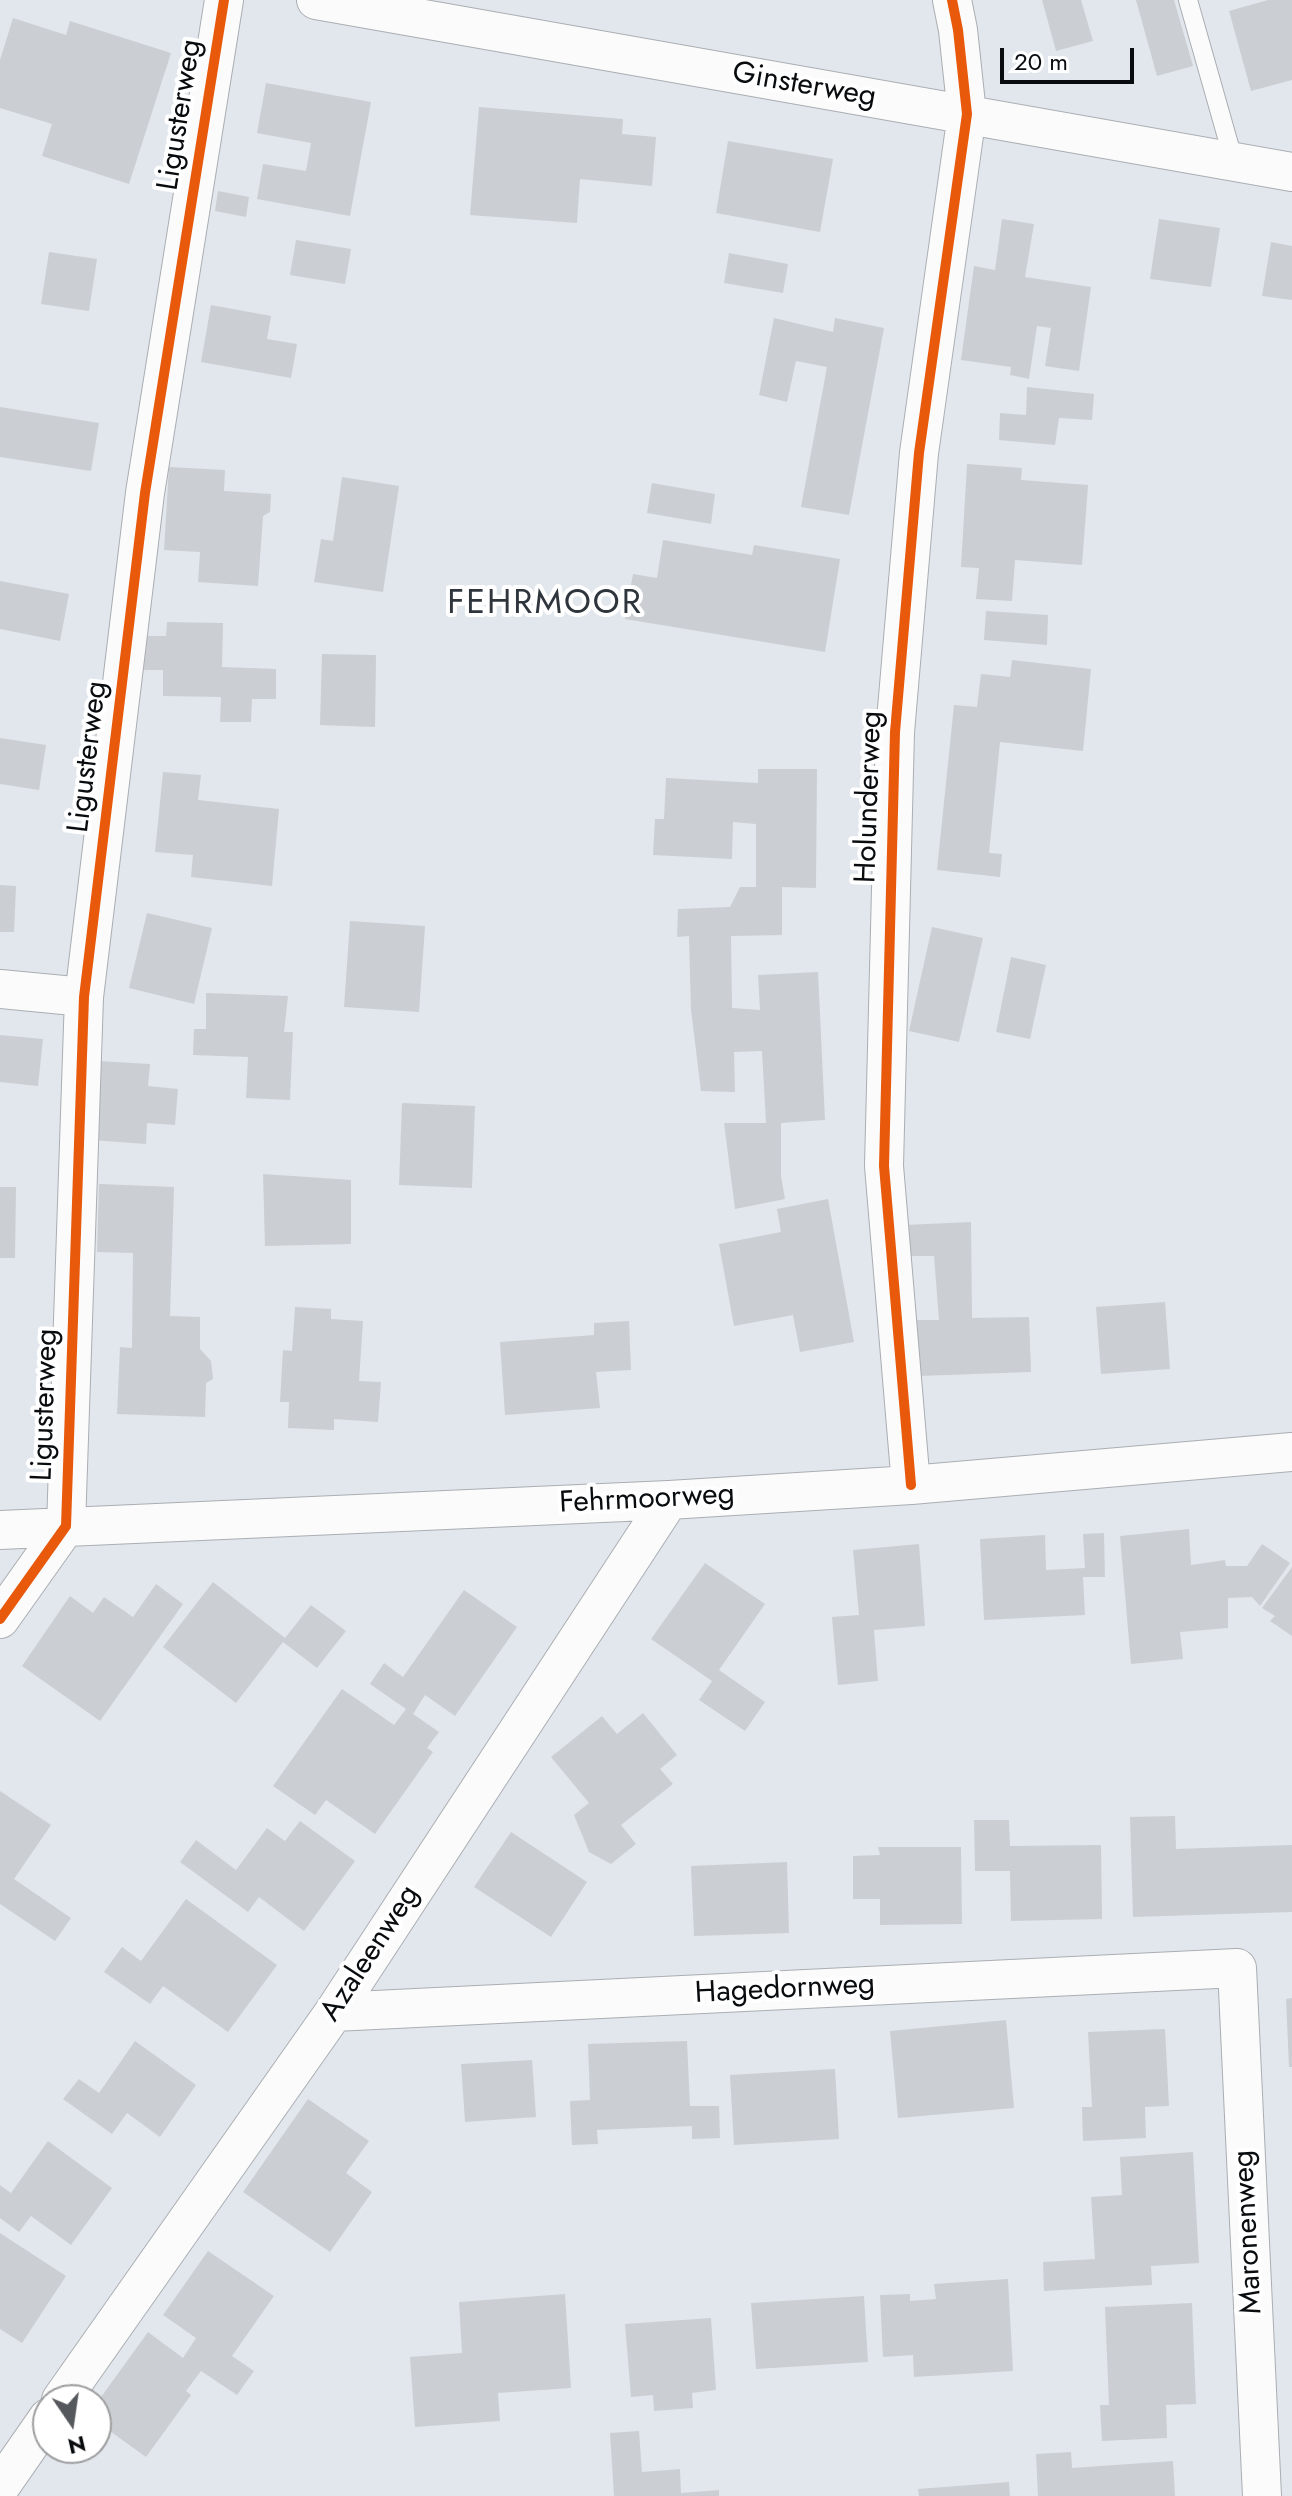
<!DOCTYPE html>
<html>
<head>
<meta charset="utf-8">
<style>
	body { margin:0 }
	#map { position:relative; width:1292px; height:2496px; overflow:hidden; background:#e2e7ed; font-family:Jost,sans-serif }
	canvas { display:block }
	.north { position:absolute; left:32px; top:2384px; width:80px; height:80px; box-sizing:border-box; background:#fff; border:2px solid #9d9e9f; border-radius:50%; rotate:167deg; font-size:22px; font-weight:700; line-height:32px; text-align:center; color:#090c0f }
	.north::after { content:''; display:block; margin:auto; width:28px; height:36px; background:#55595d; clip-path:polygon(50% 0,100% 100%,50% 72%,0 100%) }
	.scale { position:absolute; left:1000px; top:48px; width:134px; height:36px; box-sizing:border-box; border:4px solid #090c0f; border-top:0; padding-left:10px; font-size:24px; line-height:28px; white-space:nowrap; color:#090c0f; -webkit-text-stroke:6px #fff; paint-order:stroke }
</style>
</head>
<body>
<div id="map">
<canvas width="1292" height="2496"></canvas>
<div class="north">N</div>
<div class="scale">20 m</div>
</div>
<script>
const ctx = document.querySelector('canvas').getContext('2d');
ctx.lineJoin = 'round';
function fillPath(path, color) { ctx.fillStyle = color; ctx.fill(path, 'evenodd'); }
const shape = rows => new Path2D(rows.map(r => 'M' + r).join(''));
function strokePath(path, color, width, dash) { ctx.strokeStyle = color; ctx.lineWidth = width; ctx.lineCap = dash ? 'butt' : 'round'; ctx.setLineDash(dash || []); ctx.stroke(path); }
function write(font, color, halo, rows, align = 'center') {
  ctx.font = font + ' Jost,sans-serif'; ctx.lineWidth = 8; ctx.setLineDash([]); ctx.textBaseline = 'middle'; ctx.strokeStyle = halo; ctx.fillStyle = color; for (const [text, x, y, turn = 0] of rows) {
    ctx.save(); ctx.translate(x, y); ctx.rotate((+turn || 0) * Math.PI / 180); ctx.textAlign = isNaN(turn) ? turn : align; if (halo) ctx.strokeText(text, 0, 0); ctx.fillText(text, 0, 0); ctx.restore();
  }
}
const building = shape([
	[1042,0,1081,0,1093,41,1056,51],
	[1136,0,1174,0,1193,66,1157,76],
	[1268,0,1292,0,1292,80,1251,91,1229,11],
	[13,18,66,35,70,21,171,53,129,184,42,156,52,124,0,108,0,60],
	[266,83,371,102,350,216,257,199,263,164,306,171,311,143,257,133],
	[479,107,623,119,622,134,656,137,652,186,580,179,577,223,470,215],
	[728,141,833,159,820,232,716,213],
	[218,191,249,197,246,217,215,211],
	[1002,219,1034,224,1025,277,1091,287,1079,371,1045,366,1051,328,1037,326,1029,379,1010,375,1011,367,961,360,974,266,995,270],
	[1159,219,1220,228,1211,287,1150,279],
	[296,240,351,249,345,284,290,275],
	[1271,242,1292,246,1292,300,1262,296],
	[49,252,97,259,89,311,41,304],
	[729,253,788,264,783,293,724,283],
	[211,305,271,316,267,339,297,344,291,378,201,362],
	[774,318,833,332,835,318,884,328,849,515,801,507,827,367,796,361,787,402,759,395],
	[1027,387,1094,394,1092,420,1059,418,1055,445,999,440,1000,413,1026,415],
	[0,407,99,423,91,471,0,457],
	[967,464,1022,468,1021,480,1088,485,1082,565,1015,560,1012,601,976,599,979,568,961,567],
	[169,467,225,470,224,491,271,494,270,512,263,516,258,586,198,582,200,552,164,550],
	[342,477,399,486,383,592,314,582,321,539,333,541],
	[652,483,715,494,711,524,647,513],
	[663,540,752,555,754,545,840,559,825,652,625,619,633,574,657,578],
	[0,581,69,594,60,641,0,629],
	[986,611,1048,615,1047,645,984,640],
	[167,622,223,623,222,667,276,669,276,699,252,699,251,722,220,722,221,697,163,696,163,670,144,670,145,636,166,636],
	[322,654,376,655,375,727,320,725],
	[1012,660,1091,669,1083,751,1000,742,989,853,1002,854,1000,877,937,870,954,705,977,707,981,674,1010,677],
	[0,738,46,745,39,790,0,784],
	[758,769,817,769,816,888,782,887,782,935,731,936,732,1008,760,1010,758,975,818,972,825,1120,781,1123,781,1176,785,1199,735,1209,724,1123,766,1123,762,1051,734,1052,735,1092,701,1091,691,1010,689,936,677,937,678,909,730,907,740,887,756,887,756,824,733,822,732,859,653,855,655,819,664,819,666,778,758,783],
	[163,772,201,775,198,800,279,809,272,886,191,877,193,855,155,852],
	[0,885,16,886,14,932,0,932],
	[147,913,212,928,194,1004,129,988],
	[350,921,425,926,419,1012,344,1007],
	[932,927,983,938,959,1042,909,1031],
	[1011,957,1046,965,1030,1039,996,1032],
	[206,993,288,996,284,1032,293,1032,290,1100,246,1098,248,1057,193,1055,194,1029,206,1029],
	[0,1035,43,1039,38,1086,0,1082],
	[98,1061,150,1064,148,1086,178,1089,175,1125,147,1123,146,1144,92,1140],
	[402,1103,475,1106,472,1188,399,1185],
	[263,1174,351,1180,351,1244,265,1246],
	[99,1184,174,1187,170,1316,200,1317,200,1349,211,1361,213,1379,206,1383,205,1417,117,1414,120,1347,132,1348,133,1253,97,1252],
	[0,1187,16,1187,15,1258,0,1258],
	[828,1199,854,1342,800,1352,793,1315,734,1326,719,1244,781,1232,777,1209],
	[971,1222,972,1318,1029,1317,1031,1372,919,1376,917,1320,939,1320,934,1256,906,1256,904,1225],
	[1165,1302,1170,1369,1101,1374,1096,1307],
	[295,1307,331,1309,331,1319,363,1321,359,1381,381,1382,378,1422,334,1419,334,1430,288,1428,289,1402,280,1402,283,1350,292,1351],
	[629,1321,631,1370,596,1372,600,1408,505,1415,500,1342,594,1335,594,1323],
	[1189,1529,1191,1565,1225,1560,1226,1566,1247,1566,1262,1544,1290,1563,1260,1606,1252,1597,1228,1598,1228,1628,1180,1632,1183,1659,1131,1664,1120,1536],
	[1104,1533,1105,1577,1083,1577,1085,1615,984,1620,980,1539,1045,1535,1046,1570,1085,1568,1083,1534],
	[919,1544,925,1626,874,1630,878,1681,838,1685,832,1617,859,1615,853,1550],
	[705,1563,765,1604,719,1670,765,1702,745,1731,699,1700,712,1681,651,1639],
	[1292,1567,1292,1636,1270,1621,1275,1616,1262,1608],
	[213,1582,285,1638,311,1605,346,1631,317,1668,283,1642,236,1703,163,1647],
	[156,1584,183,1604,100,1721,22,1666,70,1596,93,1613,104,1597,133,1617],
	[464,1590,517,1627,455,1716,425,1695,413,1714,439,1732,427,1748,433,1752,375,1834,326,1800,315,1815,273,1786,342,1689,394,1725,406,1709,370,1684,384,1663,403,1677],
	[643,1713,677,1755,660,1769,673,1784,621,1825,636,1844,611,1864,589,1852,574,1815,589,1803,551,1757,602,1716,617,1734],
	[0,1791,51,1825,14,1879,71,1918,55,1941,0,1904],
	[1175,1816,1176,1849,1292,1845,1292,1912,1133,1917,1130,1817],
	[974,1820,1009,1820,1010,1846,1101,1845,1102,1919,1011,1921,1010,1871,975,1871],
	[300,1821,355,1861,304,1931,259,1897,248,1912,180,1862,196,1840,236,1870,267,1828,285,1841],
	[511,1832,587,1882,551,1937,474,1887],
	[878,1847,961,1847,962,1924,880,1925,880,1899,853,1899,853,1856,880,1855],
	[787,1862,789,1933,694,1936,691,1866],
	[186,1899,277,1965,228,2032,163,1986,150,2004,104,1972,122,1947,141,1961],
	[1292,1998,1292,2067,1289,2067,1286,1999],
	[1006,2020,1014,2108,898,2118,890,2031],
	[1165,2029,1169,2106,1145,2107,1146,2138,1083,2141,1082,2107,1092,2107,1088,2032],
	[135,2041,196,2085,160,2137,127,2113,112,2134,63,2099,79,2079,99,2093],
	[687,2041,690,2106,719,2106,720,2138,692,2139,692,2126,597,2130,598,2144,572,2145,570,2101,590,2100,588,2044],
	[532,2060,536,2117,465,2122,461,2064],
	[835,2069,839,2139,734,2145,730,2075],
	[308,2099,369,2141,346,2173,372,2192,330,2252,243,2192],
	[48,2141,112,2188,71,2245,31,2216,19,2232,0,2218,0,2185,11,2193],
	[1193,2152,1199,2263,1151,2266,1152,2285,1044,2291,1043,2262,1095,2259,1091,2197,1122,2195,1120,2157],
	[0,2233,66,2276,22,2343,0,2329],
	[208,2251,274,2296,232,2356,254,2371,237,2395,201,2371,186,2391,191,2395,146,2457,96,2421,96,2404,148,2332,183,2358,196,2338,163,2315],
	[1008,2279,1013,2371,914,2377,913,2355,883,2357,880,2295,910,2294,910,2301,936,2299,934,2284],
	[565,2294,571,2388,498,2393,500,2421,415,2427,410,2357,462,2353,459,2302],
	[864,2296,868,2362,756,2369,751,2303],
	[1192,2303,1196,2404,1166,2405,1167,2438,1102,2441,1100,2405,1109,2405,1105,2307],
	[711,2318,716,2390,692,2393,693,2408,654,2411,653,2395,631,2397,625,2324],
	[639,2431,642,2472,680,2469,681,2493,719,2490,719,2496,614,2496,610,2433],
	[1071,2452,1072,2468,1173,2461,1175,2496,1038,2496,1036,2454],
	[1009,2482,1010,2496,919,2496,918,2489]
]);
const lane = shape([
	[1188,0,1234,162]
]);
const street = shape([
	[316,0,1292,172],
	[0,989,84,997],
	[911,1485,884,1166,895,732,919,453,967,114,958,30,952,0],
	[0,1530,669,1500,911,1485,1292,1452],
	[0,1619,66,1526,84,997,145,493,224,0],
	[334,2012,1237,1968,1262,2496],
	[61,2400,334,2012,669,1500],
	[0,2487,48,2418]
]);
const cycleway = shape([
	[911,1485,884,1166,895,732,919,453,967,114,958,30,952,0],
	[0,1619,66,1526,84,997,145,493,224,0]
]);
const streetNames = [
	["Ginsterweg",804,86,10],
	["Ligusterweg",181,115,-81],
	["Ligusterweg",89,757,-83],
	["Holunderweg",870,797,-88],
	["Ligusterweg",46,1405,-88],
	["Fehrmoorweg",647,1500,-3],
	["Azaleenweg",371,1954,-57],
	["Hagedornweg",785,1990,-3],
	["Maronenweg",1249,2232,-93]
];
const quarterNames = [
	["FEHRMOOR",545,605]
];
fillPath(building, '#cbcfd3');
strokePath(lane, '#aaaeb2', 20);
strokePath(street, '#aaaeb2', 40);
strokePath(lane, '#fbfbfc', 18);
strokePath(street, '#fbfbfc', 38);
strokePath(cycleway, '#e8590c', 10);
write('30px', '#090c0f', '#fff', streetNames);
ctx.letterSpacing = '2px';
write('34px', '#2e353c', '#fff', quarterNames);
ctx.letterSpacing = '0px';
</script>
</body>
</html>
